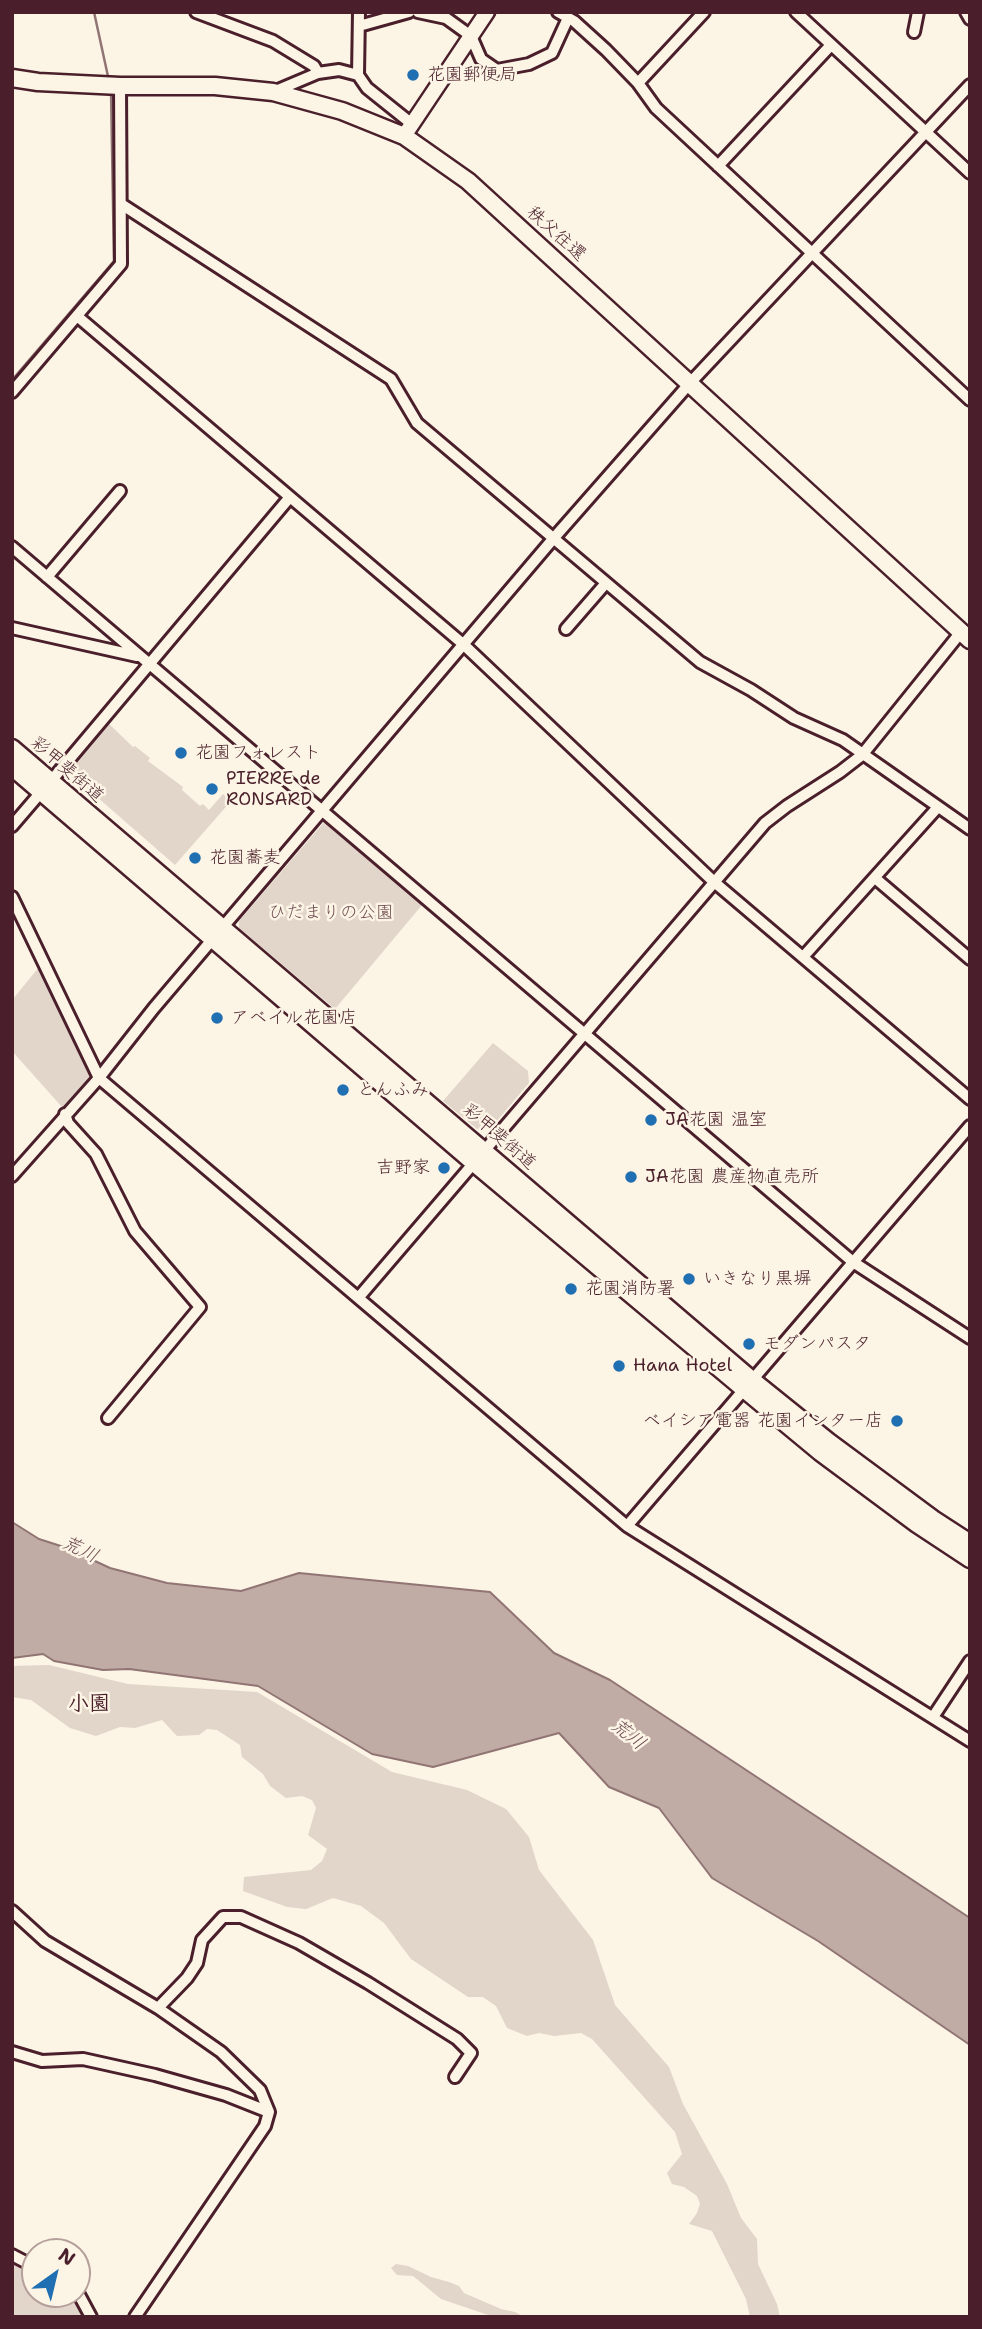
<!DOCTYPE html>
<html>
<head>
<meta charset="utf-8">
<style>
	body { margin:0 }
	#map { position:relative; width:982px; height:2329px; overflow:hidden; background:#fcf5e5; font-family:"Shantell Sans",sans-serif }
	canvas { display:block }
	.frame { position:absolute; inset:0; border:14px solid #4a1f2b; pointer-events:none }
	.north { position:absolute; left:21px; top:2238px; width:70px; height:70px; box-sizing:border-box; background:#fcf5e5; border:2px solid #b59f9b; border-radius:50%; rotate:34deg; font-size:19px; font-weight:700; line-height:28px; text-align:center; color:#4a1f2b }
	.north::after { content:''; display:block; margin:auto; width:24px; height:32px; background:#1f6fb2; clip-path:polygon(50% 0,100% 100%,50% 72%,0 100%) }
</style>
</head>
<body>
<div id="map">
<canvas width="982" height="2329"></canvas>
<div class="frame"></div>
<div class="north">N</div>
</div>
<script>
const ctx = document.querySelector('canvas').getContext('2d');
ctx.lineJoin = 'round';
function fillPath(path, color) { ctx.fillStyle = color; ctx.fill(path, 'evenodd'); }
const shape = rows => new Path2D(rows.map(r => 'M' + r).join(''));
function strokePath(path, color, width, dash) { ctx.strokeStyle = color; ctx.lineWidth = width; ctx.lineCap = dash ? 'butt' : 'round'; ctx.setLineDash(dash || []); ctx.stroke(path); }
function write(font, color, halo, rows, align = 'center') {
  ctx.font = font + ' "Shantell Sans","Klee One",sans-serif'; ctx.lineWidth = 5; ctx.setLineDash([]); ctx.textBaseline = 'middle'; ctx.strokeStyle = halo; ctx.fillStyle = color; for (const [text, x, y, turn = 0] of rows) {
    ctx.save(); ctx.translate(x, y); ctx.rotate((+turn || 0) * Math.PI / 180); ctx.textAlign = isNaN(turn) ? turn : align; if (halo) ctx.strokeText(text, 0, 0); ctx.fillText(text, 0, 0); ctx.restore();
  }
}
const green = shape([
	[107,722,133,747,135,746,150,758,148,761,183,787,182,790,200,806,203,804,209,810,223,794,231,801,175,865,66,770],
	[325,821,329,821,422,901,422,905,335,1009,239,928,239,921],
	[40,966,91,1073,92,1078,65,1108,62,1107,12,1051,12,1000],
	[493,1043,528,1071,529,1083,490,1129,477,1129,443,1101],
	[49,1665,128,1684,257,1692,392,1772,467,1790,506,1809,529,1837,539,1870,593,1940,615,2005,669,2067,683,2104,727,2184,741,2218,757,2239,758,2264,777,2304,780,2317,750,2317,746,2299,712,2231,689,2224,697,2213,700,2204,697,2196,684,2187,672,2184,667,2173,682,2154,675,2132,592,2039,581,2033,554,2036,539,2033,527,2036,507,2028,496,2006,483,1997,468,1997,411,1959,384,1923,361,1906,333,1898,306,1909,287,1907,243,1891,244,1877,311,1870,322,1861,327,1849,308,1835,316,1808,312,1800,302,1796,286,1798,270,1786,263,1774,242,1757,240,1745,217,1730,207,1729,199,1735,177,1736,162,1720,135,1728,120,1727,96,1736,70,1728,31,1700,12,1697,12,1666],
	[12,2260,35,2274,35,2294,69,2294,76,2298,84,2317,12,2317],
	[396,2264,408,2266,431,2277,449,2282,459,2286,464,2293,501,2309,515,2312,525,2317,494,2317,441,2299,413,2276,397,2275,391,2268]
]);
const water = shape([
	[12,1522,39,1539,67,1548,110,1568,167,1583,241,1591,299,1573,490,1592,554,1653,610,1680,970,1918,970,2045,818,1941,712,1878,659,1808,609,1787,559,1733,433,1767,372,1754,258,1686,129,1669,103,1670,54,1661,43,1654,12,1658,12,1522]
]);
const stream = shape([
	[94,12,109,81],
	[12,380,114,261,111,91]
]);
const minor = shape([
	[196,12,273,41,314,66,318,73],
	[418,12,446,18,471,36,481,59,497,70,529,64,552,53,568,18],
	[558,12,574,21,606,50,638,83,656,108,970,400],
	[796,12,970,173],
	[966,12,970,19],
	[359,26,409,12],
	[914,32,918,12],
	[358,75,367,88,412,124],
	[358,75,359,12],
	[638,83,704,12],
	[273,92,318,73,339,70,358,75],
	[718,166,831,45],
	[121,204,391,379,417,423,700,662,751,690,794,718,843,740,970,829],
	[77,316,463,644,713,881,970,1099],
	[12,392,121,264,120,86],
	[12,547,853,1262,970,1338],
	[47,577,120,491],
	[12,628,137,656],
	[566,629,606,583],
	[51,781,290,497],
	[12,826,42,791],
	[875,878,970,959],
	[12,897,99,1078,627,1526,970,1741],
	[803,957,938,807],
	[65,1114,68,1123,96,1154,135,1231,200,1307,108,1418],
	[12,1176,99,1078,154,1008,553,539,690,383,970,85],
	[359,1297,765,823,787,806,840,772,862,755,961,632],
	[627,1526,970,1126],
	[933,1717,970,1661],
	[12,1911,45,1941,158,2008,221,2052,260,2090,269,2112,265,2126,135,2317],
	[158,2008,187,1978,197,1963,202,1940,223,1917,241,1917,299,1943,368,1983,457,2039,471,2053,455,2077],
	[12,2052,42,2061,83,2059,155,2075,226,2095,269,2112],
	[12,2255,35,2267],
	[77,2291,91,2317]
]);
const major = shape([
	[404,136,487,12]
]);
const highway = shape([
	[12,78,38,82,120,86,215,86,273,92,342,111,404,136,468,181,970,640],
	[12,748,752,1380,829,1442,933,1519,970,1543],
	[12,767,474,1163,744,1389,820,1452,917,1524,970,1559]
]);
const markers = [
	[413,75,7,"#1f6fb2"],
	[181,753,7,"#1f6fb2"],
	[212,789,7,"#1f6fb2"],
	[195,858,7,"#1f6fb2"],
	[217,1018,7,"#1f6fb2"],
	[343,1090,7,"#1f6fb2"],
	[651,1120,7,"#1f6fb2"],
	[444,1168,7,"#1f6fb2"],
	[631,1177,7,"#1f6fb2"],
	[689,1279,7,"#1f6fb2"],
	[571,1289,7,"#1f6fb2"],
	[749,1344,7,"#1f6fb2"],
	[619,1366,7,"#1f6fb2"],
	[897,1421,7,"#1f6fb2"]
];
const poiNames = [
	["花園郵便局",427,75],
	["花園フォレスト",195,753],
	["PIERRE de",226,779],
	["RONSARD",226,800],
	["花園蕎麦",209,858],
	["アベイル花園店",231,1018],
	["とんふみ",357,1090],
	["JA花園 温室",665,1120],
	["吉野家",430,1168,"right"],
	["JA花園 農産物直売所",645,1177],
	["いきなり黒塀",703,1279],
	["花園消防署",585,1289],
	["モダンパスタ",763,1344],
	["Hana Hotel",633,1366],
	["ベイシア電器 花園インター店",883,1421,"right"]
];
const streetNames = [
	["秩父往還",556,234,42],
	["彩甲斐街道",67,770,41],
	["彩甲斐街道",499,1137,41]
];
const parkNames = [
	["ひだまりの公園",331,913]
];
const waterNames = [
	["荒川",80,1550,26],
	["荒川",628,1735,39]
];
const quarterNames = [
	["小園",89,1705]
];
fillPath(green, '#e2d5ca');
fillPath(water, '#c0aca5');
strokePath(water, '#917474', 2);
strokePath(stream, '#917474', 2.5);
strokePath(minor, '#4a1f2b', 16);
strokePath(major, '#4a1f2b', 19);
strokePath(highway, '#4a1f2b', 21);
strokePath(minor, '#fcf5e5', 10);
strokePath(major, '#fcf5e5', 14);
strokePath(highway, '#fcf5e5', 16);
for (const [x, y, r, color] of markers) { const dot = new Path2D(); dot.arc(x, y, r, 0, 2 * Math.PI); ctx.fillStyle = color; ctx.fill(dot); strokePath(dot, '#fcf5e5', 2.5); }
write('18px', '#4a1f2b', '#fcf5e5', poiNames, 'left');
write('18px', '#4a1f2b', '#fcf5e5', streetNames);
write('18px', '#704c53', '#fcf5e5', parkNames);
write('italic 19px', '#6d4950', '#fcf5e5', waterNames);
write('bold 21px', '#4a1f2b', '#fcf5e5', quarterNames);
</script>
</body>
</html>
